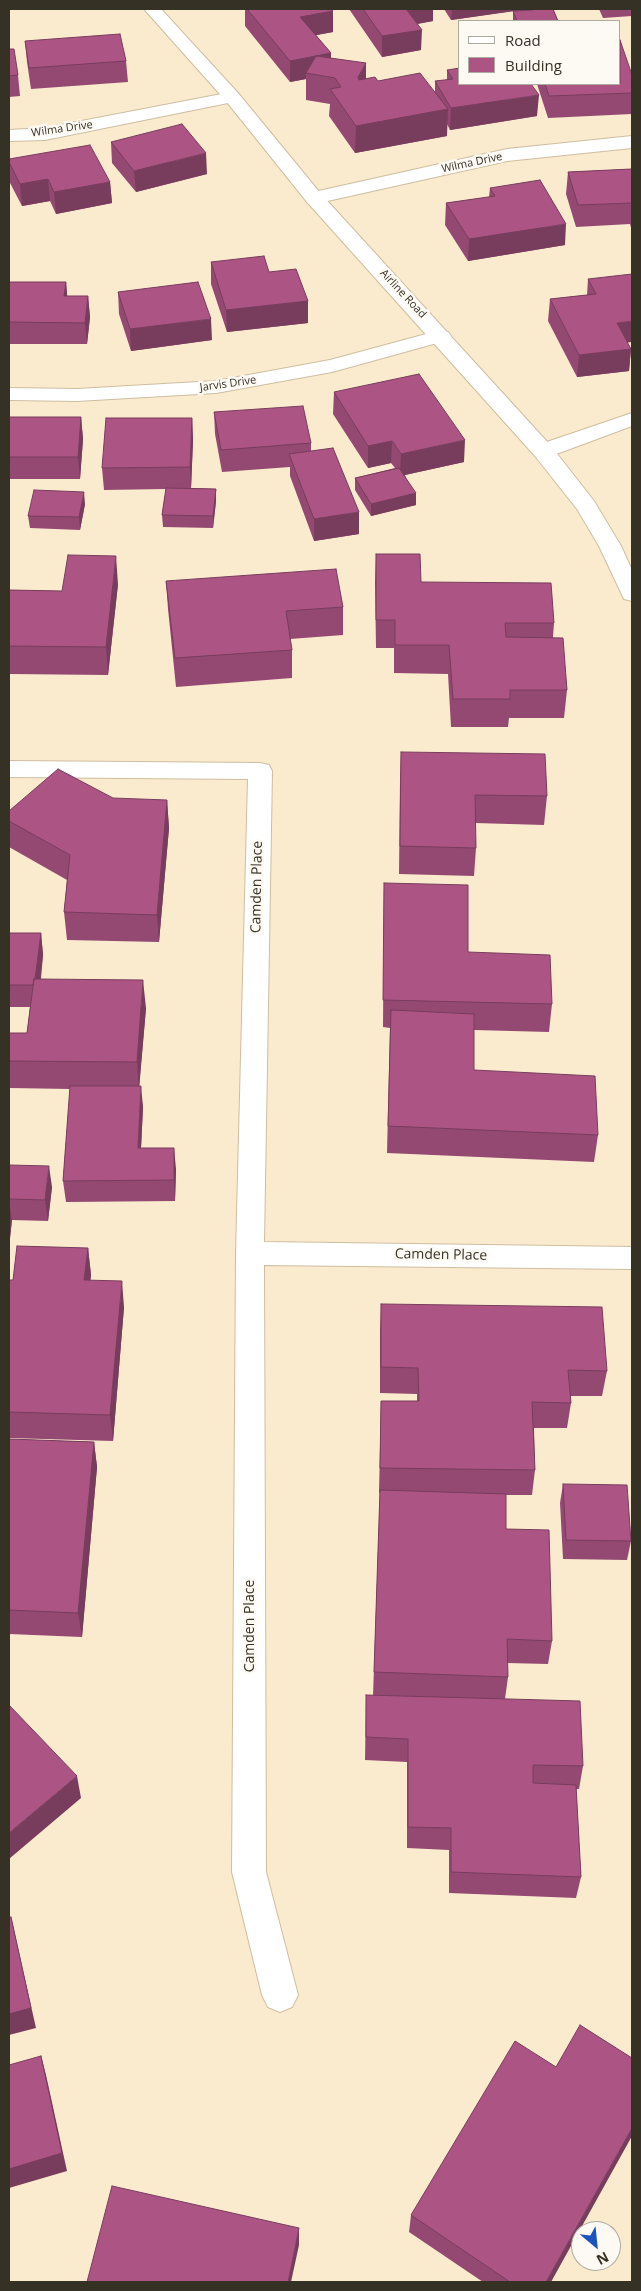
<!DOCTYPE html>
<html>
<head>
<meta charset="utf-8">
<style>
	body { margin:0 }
	#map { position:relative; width:641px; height:2291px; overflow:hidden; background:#fbebce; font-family:"Open Sans",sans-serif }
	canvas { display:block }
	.frame { position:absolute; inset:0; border:10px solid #363125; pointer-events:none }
	.legend { position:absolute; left:458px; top:20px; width:162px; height:65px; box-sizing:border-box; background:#fdfaf4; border:1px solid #adaaa1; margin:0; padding:6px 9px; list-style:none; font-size:15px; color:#363125 }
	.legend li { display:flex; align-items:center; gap:10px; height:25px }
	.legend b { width:25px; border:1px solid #adaaa1 }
	.north { position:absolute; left:571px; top:2221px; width:50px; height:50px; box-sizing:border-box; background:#fdfaf4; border:1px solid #adaaa1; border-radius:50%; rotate:152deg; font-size:14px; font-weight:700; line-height:20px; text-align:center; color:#363125 }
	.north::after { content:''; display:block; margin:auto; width:18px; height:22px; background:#1b53bf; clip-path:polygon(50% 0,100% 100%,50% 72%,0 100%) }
</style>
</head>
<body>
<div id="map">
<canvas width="641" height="2291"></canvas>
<div class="frame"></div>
<ul class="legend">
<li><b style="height:6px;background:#fff"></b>Road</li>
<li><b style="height:14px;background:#ac5585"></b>Building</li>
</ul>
<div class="north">N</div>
</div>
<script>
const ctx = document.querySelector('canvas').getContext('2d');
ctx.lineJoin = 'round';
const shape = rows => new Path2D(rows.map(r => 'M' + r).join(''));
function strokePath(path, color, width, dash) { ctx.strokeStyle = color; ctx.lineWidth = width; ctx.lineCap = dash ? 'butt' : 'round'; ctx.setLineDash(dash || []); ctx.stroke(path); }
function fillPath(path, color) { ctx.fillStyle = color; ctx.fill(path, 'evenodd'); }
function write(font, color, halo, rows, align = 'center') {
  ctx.font = font + ' "Open Sans",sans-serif'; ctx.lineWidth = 5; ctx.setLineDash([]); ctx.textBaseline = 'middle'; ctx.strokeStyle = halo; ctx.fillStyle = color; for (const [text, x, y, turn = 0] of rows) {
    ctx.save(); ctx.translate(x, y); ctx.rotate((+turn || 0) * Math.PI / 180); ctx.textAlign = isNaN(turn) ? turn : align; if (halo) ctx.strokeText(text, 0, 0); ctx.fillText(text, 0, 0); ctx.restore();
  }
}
const street = shape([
	[232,92,238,93,241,97,238,101,45,140,9,141,9,130,45,128,232,92],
	[632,136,632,148,507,161,314,204,307,202,305,198,307,194,314,192,507,149,632,136],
	[441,330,448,332,451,336,448,340,332,372,216,393,77,401,9,400,9,388,77,389,216,381,330,360,441,330],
	[632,413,632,426,551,456,543,457,535,456,532,451,535,446,632,413],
	[9,761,260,763,269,765,272,771,264,1242,632,1247,632,1269,264,1265,266,1872,298,1995,292,2007,280,2012,268,2007,262,1995,232,1872,236,1253,248,779,9,777,9,761]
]);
const secondary = shape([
	[144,9,161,9,238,93,321,194,551,446,594,501,621,546,632,570,632,601,624,599,599,546,577,509,535,456,307,202,226,101,144,9]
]);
const wall = shape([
	[245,9,331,9,333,11,333,32,316,35,331,53,331,58,366,79,435,92,435,81,447,80,447,70,537,116,450,130,447,124,447,136,355,153,329,116,330,104,306,100,306,79,290,82,245,26],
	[349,9,433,9,433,21,418,24,421,50,382,57],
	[444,9,553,9,558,21,513,21,513,11,451,20],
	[599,9,632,9,632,16,603,18],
	[25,41,126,61,128,82,31,89,27,62],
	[9,49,18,75,20,96,9,97],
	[632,75,632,114,548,118,537,84,620,84],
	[111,142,207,174,136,192,112,163],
	[9,159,110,182,112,203,56,214,50,201,22,206,9,181],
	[632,169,632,231,630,224,576,227,566,194,568,172],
	[490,188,565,245,468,261,445,225,446,203,489,197],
	[211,262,269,272,308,301,308,323,227,332,211,284],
	[588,279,631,349,629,371,577,377,548,321,550,299,587,295],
	[9,282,66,282,67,296,88,296,90,317,87,344,9,344],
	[118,292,212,340,131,351,119,314],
	[334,392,464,462,405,475,416,505,371,516,355,490,355,478,395,468,391,463,368,468,333,414],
	[214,412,311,443,311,451,359,534,314,541,290,476,290,467,222,472,215,434],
	[9,417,81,417,83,439,80,479,9,479],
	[192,418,193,440,191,488,216,489,216,501,213,528,163,527,162,515,166,489,104,490,102,468],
	[85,504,80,530,30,528,28,516],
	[376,554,421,582,554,623,553,637,567,690,564,718,509,718,508,727,451,727,448,674,394,673,394,648,376,648,375,582],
	[166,581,343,607,343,635,290,639,292,650,292,678,176,687,168,609],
	[118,584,108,675,9,674,9,590,62,591],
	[401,752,547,796,544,825,475,823,476,848,474,876,399,874,400,780],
	[167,800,169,828,159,942,67,940,64,912,67,880,9,847,9,811],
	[384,883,468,952,552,1004,549,1032,474,1030,474,1070,598,1135,594,1162,387,1153,390,1028,383,1027],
	[9,933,41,933,43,955,41,979,146,1008,139,1086,143,1107,141,1148,176,1169,175,1201,66,1202,63,1181,70,1089,9,1088,9,1033,27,1033,30,1007,9,1007],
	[9,1165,52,1187,48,1221,12,1220,9,1247],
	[88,1248,91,1275,90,1280,124,1307,113,1441,9,1438,9,1280,13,1280],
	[381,1304,607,1371,602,1396,571,1396,571,1403,567,1428,534,1428,535,1470,532,1495,506,1495,506,1529,552,1641,548,1664,507,1663,508,1677,505,1699,583,1766,579,1789,576,1789,581,1877,576,1898,449,1893,449,1850,407,1848,407,1762,365,1760,366,1695,373,1696,380,1493,379,1493,381,1401,417,1401,417,1394,380,1393,380,1330],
	[9,1439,94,1442,97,1467,82,1637,9,1634],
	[563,1484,631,1541,627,1560,563,1559,560,1503],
	[411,2215,551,2282,483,2282,409,2232]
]);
const shadedWall = shape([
	[404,9,433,9,433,21,403,26],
	[452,9,529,9,451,20],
	[333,11,333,32,301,38,300,17],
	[422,30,421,50,382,57,382,36],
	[331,53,331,74,306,73,306,79,290,82,290,61],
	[366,63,366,90,358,77],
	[539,95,537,116,450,130,451,108],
	[448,109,447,136,355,153,356,126],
	[206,153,207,174,136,192,134,171],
	[48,179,50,201,22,206,20,184],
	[110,182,112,203,56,214,54,192],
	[566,224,565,245,468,261,469,239],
	[66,282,68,304,64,296],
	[88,296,90,317,87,344,85,323],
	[308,301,308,323,227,332,226,310],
	[211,319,212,340,131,351,130,329],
	[632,321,632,342,615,344,617,323],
	[631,349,629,371,577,377,579,355],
	[81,417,83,439,80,479,78,457],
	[192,418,193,440,191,489,190,467],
	[465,440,464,462,400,476,401,454],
	[392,441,391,463,368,468,368,446],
	[216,489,216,501,213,528,213,516],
	[84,492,85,504,80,530,79,517],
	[416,493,416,505,371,516,371,504],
	[359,512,359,534,314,541,314,519],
	[116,556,118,584,108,675,106,647],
	[167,800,169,828,159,942,157,915],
	[41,933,43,955,37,1007,35,985],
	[143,980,146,1008,139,1090,137,1062],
	[141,1086,143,1107,140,1169,138,1148],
	[174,1148,176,1169,175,1201,174,1180],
	[49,1166,52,1187,48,1221,45,1200],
	[9,1199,12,1220,9,1247],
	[88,1248,91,1275,88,1307,84,1280],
	[122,1281,124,1307,113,1441,110,1415],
	[94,1442,97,1467,82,1637,78,1613],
	[77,1776,81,1798,9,1859,9,1833],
	[11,1917,36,2028,9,2035,9,2014],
	[41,2056,46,2075,67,2171,9,2188,9,2169],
	[632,2128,632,2136,551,2282,546,2282],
	[299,2228,299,2245,291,2282,288,2282]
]);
const building = shape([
	[247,9,331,9,333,11,300,17,331,53,290,61,247,9],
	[363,9,406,9,422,30,382,36,363,9],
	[533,9,553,9,558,21,517,21,513,11,533,10,533,9],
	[120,34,126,61,29,68,25,41,120,34],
	[620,40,632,75,632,93,549,96,545,84,620,84,620,40],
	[9,49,14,49,18,75,9,76,9,49],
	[316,56,366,63,358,77,359,80,375,77,378,81,420,73,448,109,356,126,330,89,341,87,335,78,306,73,316,56],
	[460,68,460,84,531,84,539,95,451,108,435,81,453,79,447,70,460,68],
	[182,124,206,153,134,171,111,142,182,124],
	[90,145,110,182,54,192,48,179,20,184,9,162,9,159,90,145],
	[632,169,632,203,578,205,568,172,632,169],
	[540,180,566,224,469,239,446,203,495,196,490,188,540,180],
	[264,256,269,272,296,269,308,301,226,310,211,262,264,256],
	[632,274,632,321,617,323,631,349,579,355,550,299,596,294,588,279,632,274],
	[9,282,66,282,64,296,88,296,85,323,9,322,9,282],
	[198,282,211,319,130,329,118,292,198,282],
	[419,374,465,440,401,454,392,441,368,446,334,392,419,374],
	[303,406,311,443,221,450,214,412,303,406],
	[9,417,81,417,78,457,9,457,9,417],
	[106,418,192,418,190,467,102,468,106,418],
	[333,448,359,512,314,519,289,454,333,448],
	[399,468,416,493,371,504,355,478,399,468],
	[166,488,216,489,213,516,162,515,166,488],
	[34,490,84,492,79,517,28,516,34,490],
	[376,554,420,554,421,582,551,583,554,623,505,623,506,637,563,638,567,690,510,690,510,699,453,699,449,645,395,645,395,620,376,620,376,554],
	[68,555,116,556,106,647,9,646,9,590,62,591,68,555],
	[336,569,343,607,286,611,292,650,175,658,166,581,336,569],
	[401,752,545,754,547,796,475,795,476,848,400,846,401,752],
	[58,769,113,798,167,800,157,915,64,912,70,855,9,821,9,811,58,769],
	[384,883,468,885,468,952,550,955,552,1004,383,1000,384,883],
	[9,933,41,933,35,979,34,979,33,985,9,985,9,933],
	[34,979,143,980,137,1062,9,1061,9,1033,27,1033,34,979],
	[391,1010,474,1014,474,1070,595,1076,598,1135,388,1126,391,1010],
	[70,1086,141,1086,138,1148,174,1148,174,1180,63,1181,70,1086],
	[9,1165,49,1166,45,1200,9,1199,9,1202,9,1165],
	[17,1246,88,1248,84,1280,122,1281,110,1415,9,1412,9,1280,13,1280,17,1246],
	[381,1304,602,1307,607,1371,568,1370,571,1403,532,1402,535,1470,380,1468,381,1401,419,1401,418,1368,381,1367,381,1304],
	[9,1439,94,1442,78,1613,9,1610,9,1439],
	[563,1484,627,1485,631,1541,566,1540,563,1484],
	[380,1490,506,1494,506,1529,549,1530,552,1641,507,1639,508,1677,374,1672,380,1490],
	[366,1695,580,1701,583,1766,533,1765,533,1783,576,1785,581,1877,451,1872,451,1828,408,1827,408,1739,366,1737,366,1695],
	[9,1705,77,1776,9,1833,9,1705],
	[11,1917,31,2008,9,2014,9,1918,11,1917],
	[580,2025,632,2058,632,2128,546,2282,510,2282,411,2215,515,2041,556,2067,580,2025],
	[41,2056,62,2153,9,2169,9,2065,41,2056],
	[112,2186,299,2228,288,2282,87,2282,112,2186]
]);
const farStreetnames = [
	["Wilma Drive",62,129,-8],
	["Wilma Drive",472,163,-12],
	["Airline Road",403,294,47],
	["Jarvis Drive",228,384,-8]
];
const streetNames = [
	["Camden Place",257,887,-89],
	["Camden Place",441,1255,1],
	["Camden Place",250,1626,-90]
];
strokePath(street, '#cdbea1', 2);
strokePath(secondary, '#cdbea1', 2);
fillPath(street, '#fff');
fillPath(secondary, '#fff');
fillPath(wall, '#944972');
fillPath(shadedWall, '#783c5d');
fillPath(building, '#ac5585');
strokePath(building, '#783c5d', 1);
write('11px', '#363125', '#fdfaf4', farStreetnames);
write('14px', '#363125', '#fdfaf4', streetNames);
</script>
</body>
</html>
